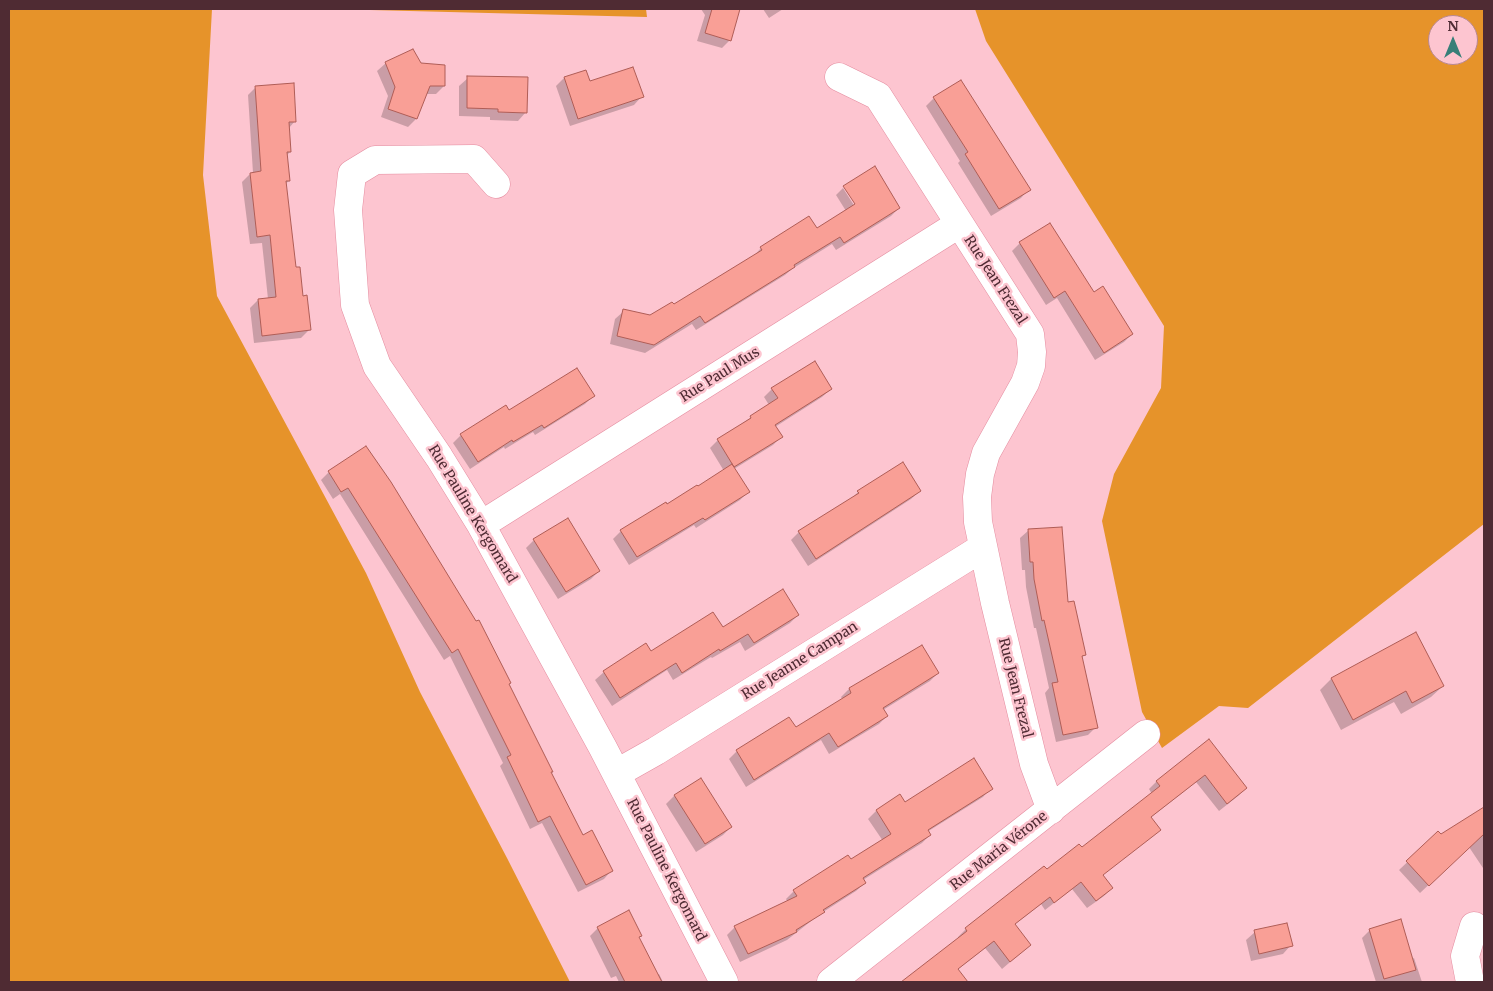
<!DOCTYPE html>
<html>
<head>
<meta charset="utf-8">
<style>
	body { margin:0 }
	#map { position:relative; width:1493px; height:991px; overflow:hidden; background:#fdc5d0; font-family:Merriweather,serif }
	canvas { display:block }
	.frame { position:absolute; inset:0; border:10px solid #4f2b33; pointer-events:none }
	.north { position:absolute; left:1428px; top:15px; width:50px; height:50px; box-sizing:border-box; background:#fdc5d0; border:1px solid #b78791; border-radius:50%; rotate:0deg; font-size:14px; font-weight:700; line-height:20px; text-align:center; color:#4f2b33 }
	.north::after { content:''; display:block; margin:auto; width:18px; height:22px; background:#387f78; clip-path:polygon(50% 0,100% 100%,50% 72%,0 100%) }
</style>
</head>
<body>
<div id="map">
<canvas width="1493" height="991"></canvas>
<div class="frame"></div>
<div class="north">N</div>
</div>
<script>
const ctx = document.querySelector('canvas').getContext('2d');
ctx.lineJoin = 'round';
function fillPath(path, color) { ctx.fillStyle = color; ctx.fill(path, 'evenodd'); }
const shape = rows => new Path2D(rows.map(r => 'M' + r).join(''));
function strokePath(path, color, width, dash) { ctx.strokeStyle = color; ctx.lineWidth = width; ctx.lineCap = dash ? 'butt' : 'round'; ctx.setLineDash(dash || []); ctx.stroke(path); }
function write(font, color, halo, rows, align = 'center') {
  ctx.font = font + ' Merriweather,serif'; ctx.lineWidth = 5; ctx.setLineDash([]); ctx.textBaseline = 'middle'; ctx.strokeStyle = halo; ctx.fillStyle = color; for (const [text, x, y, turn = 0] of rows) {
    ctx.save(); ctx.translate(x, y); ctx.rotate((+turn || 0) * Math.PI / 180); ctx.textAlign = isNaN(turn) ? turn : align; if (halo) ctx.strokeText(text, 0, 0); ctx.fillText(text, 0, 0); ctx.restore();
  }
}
const green = shape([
	[9,9,212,9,203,175,217,296,366,573,420,692,507,858,570,982,9,982],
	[330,9,646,9,647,17],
	[975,9,1484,9,1484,524,1248,708,1219,706,1162,748,1142,712,1102,521,1114,474,1161,388,1164,326,986,41],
	[1438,25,1468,25,1468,55,1438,55]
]);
const shadow = shape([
	[701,9,739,9,730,40,722,48,697,41,705,15],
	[763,9,783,9,769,18],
	[413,51,420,65,444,86,436,94,426,94,416,119,408,127,381,117,388,96,377,71,386,63],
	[585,71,589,83,642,96,634,105,570,126,556,86,564,78],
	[468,78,526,112,518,121,490,120,490,117,459,116,459,86],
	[256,87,295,121,289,128,290,152,286,156,289,181,285,184,295,269,309,330,301,338,254,343,250,308,258,300,268,299,262,243,250,244,242,182,250,174,253,173,248,95],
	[934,98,1029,189,1021,198,991,216,958,163,960,161,926,106],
	[843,188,857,210,899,208,891,216,836,250,832,244,792,269,785,275,696,330,692,324,645,353,610,344,615,319,624,311,650,316,673,306,753,257,761,248,816,230,846,211,836,195],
	[1020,243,1093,293,1132,334,1124,342,1095,360,1057,298,1046,305,1012,251],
	[772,389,831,389,822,397,775,427,781,437,773,445,734,469,748,492,740,500,696,528,694,525,629,565,613,539,621,531,724,471,710,448,718,440,769,405,764,397],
	[593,396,585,404,535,435,533,432,505,449,504,447,470,469,453,443,461,435,508,412],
	[366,448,507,684,582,836,611,871,604,879,578,892,542,823,530,829,500,766,503,763,450,656,444,660,340,494,333,499,321,480,329,472],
	[920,491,911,499,808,566,791,540,799,532,851,499,858,492],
	[1029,530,1067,604,1084,655,1081,658,1096,727,1088,735,1056,742,1045,693,1049,688,1036,628,1034,628,1026,587,1025,570,1022,570,1020,538],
	[534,540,599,571,591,579,558,599,526,548],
	[798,615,790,623,745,651,740,642,712,658,711,657,673,680,667,670,612,706,595,680,604,672,722,629],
	[922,646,938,673,930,681,883,710,887,716,879,724,829,754,821,740,746,787,729,759,737,751,789,719,795,729,843,700,841,697,849,689],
	[1331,679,1443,686,1431,697,1401,714,1394,702,1341,730,1320,690],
	[1209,741,1246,788,1238,796,1219,811,1196,782,1150,818,1102,876,1112,888,1104,896,1087,908,1072,889,1045,910,1041,904,1014,925,1030,945,1002,969,985,948,957,970,967,982,903,982,959,939,958,937,966,929,1044,868,1046,871,1081,849,1152,794,1149,789,1157,781],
	[701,779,731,827,723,835,696,852,666,804,674,796],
	[991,788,983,797,927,832,930,835,922,843,863,880,865,883,856,891,820,914,787,940,740,962,727,935,735,927,788,902,786,899,794,891,851,861,883,841,868,819,877,810,905,804],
	[1484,808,1484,867,1483,868,1469,847,1420,893,1399,870,1438,833,1441,836],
	[598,928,640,936,638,938,657,975,659,974,663,982,619,982,616,976,611,978,590,936],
	[1370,930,1412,959,1414,958,1422,982,1376,982,1362,938],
	[1255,932,1291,945,1283,954,1251,961,1246,940]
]);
const building = shape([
	[712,9,740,9,731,41,705,33,712,9],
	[413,49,421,63,445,65,445,86,430,86,417,119,388,109,395,87,385,62,413,49],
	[633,67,644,97,578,119,564,77,586,70,590,81,633,67],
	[467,76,528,77,527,113,498,112,498,109,467,108,467,76],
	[961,80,1031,190,999,209,965,154,968,152,933,97,961,80],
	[294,83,296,122,289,122,291,152,287,152,290,181,286,181,296,267,300,267,303,296,307,295,311,330,262,336,258,299,276,297,270,235,257,237,250,173,261,171,255,86,294,83],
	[875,166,900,208,844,243,840,237,794,265,795,267,705,323,700,316,654,345,617,336,623,309,650,315,672,302,674,304,762,250,760,247,809,216,817,228,855,204,843,186,875,166],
	[1050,223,1094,292,1103,286,1133,334,1104,353,1065,291,1054,298,1019,242,1050,223],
	[815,361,832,389,775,425,783,437,734,467,717,439,751,418,750,416,778,398,771,388,815,361],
	[577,368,595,396,544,428,542,425,513,442,512,440,478,462,460,434,506,405,509,410,577,368],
	[366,446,391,482,476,621,479,620,511,683,509,684,553,772,551,772,583,835,592,830,613,871,586,885,550,816,538,822,507,757,511,755,458,649,452,653,348,488,341,492,328,471,366,446],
	[903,462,921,491,816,559,798,531,859,493,857,491,903,462],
	[732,464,750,492,705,520,703,518,637,557,620,530,666,502,667,504,697,485,698,486,732,464],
	[568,518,600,571,566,592,533,539,568,518],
	[1062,527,1068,602,1074,601,1086,655,1082,656,1098,728,1063,735,1052,683,1058,682,1044,620,1042,621,1034,579,1033,562,1030,562,1028,529,1062,527],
	[783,589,799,615,754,643,748,634,720,651,719,649,682,673,676,663,620,698,603,671,646,643,651,651,713,612,723,627,783,589],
	[1416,632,1444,686,1412,703,1406,691,1353,720,1331,678,1416,632],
	[922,645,939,673,883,708,888,716,838,747,829,733,754,780,736,750,789,717,796,727,851,693,849,688,922,645],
	[1209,739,1247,788,1227,804,1205,775,1151,817,1161,830,1103,875,1113,888,1096,901,1081,882,1054,903,1050,897,1015,924,1031,945,1010,962,994,941,958,969,968,982,901,982,967,931,965,928,1044,866,1047,869,1079,844,1082,847,1160,786,1156,781,1209,739],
	[974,758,993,789,928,830,931,835,863,878,866,883,823,910,825,912,796,930,797,932,748,954,734,926,797,896,793,890,848,855,851,859,891,834,876,810,900,794,905,802,974,758],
	[701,778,732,827,705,844,674,795,701,778],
	[1484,807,1484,834,1429,886,1406,861,1438,831,1441,834,1484,807],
	[629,910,642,936,639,937,662,982,625,982,597,927,629,910],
	[1401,919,1416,970,1384,979,1369,929,1401,919],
	[1287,923,1293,946,1259,954,1254,930,1287,923]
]);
const minor = shape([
	[839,77,878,96,1030,334,1032,352,1031,366,1025,383,986,453,980,474,977,497,978,522,995,603,1034,764,1051,810],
	[496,184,474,159,375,160,352,174,348,210,355,305,377,366,439,457,481,525,603,748,724,982],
	[481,525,959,224],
	[617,773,656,751,982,548],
	[831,982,1146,734],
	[1470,982,1465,956,1474,926]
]);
const streetNames = [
	["Rue Jean Frezal",995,280,57],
	["Rue Paul Mus",720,375,-32],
	["Rue Pauline Kergomard",472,514,59],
	["Rue Jeanne Campan",800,661,-32],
	["Rue Jean Frezal",1015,688,76],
	["Rue Maria Vérone",999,851,-38],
	["Rue Pauline Kergomard",666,870,63]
];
fillPath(green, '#e6932a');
fillPath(shadow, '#0003');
fillPath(building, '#f99f96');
strokePath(building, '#af5d56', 1);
strokePath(minor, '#e48c9f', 29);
strokePath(minor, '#fff', 28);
write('14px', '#4f2b33', '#fdc5d0', streetNames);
</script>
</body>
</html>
